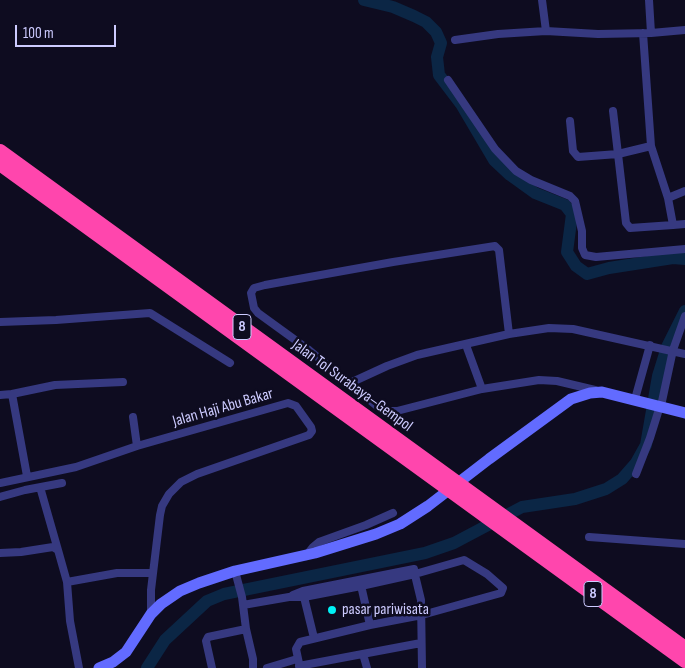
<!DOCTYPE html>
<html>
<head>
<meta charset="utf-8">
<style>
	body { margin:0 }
	#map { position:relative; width:685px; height:668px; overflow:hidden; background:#0e0c20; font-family:"Sofia Sans Condensed",sans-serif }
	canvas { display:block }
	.scale { position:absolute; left:15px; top:25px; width:101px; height:22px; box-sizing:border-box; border:2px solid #cdcbff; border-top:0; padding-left:6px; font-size:15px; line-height:18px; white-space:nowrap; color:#cdcbff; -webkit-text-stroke:4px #0e0c20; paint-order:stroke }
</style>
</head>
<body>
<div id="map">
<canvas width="685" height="668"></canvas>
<div class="scale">100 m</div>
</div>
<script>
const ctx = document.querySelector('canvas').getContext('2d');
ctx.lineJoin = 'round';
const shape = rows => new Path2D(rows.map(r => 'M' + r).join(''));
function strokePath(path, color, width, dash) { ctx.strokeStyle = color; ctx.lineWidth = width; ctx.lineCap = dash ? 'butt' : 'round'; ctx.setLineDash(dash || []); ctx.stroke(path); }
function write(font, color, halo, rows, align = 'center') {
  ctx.font = font + ' "Sofia Sans Condensed",sans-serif'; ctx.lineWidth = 5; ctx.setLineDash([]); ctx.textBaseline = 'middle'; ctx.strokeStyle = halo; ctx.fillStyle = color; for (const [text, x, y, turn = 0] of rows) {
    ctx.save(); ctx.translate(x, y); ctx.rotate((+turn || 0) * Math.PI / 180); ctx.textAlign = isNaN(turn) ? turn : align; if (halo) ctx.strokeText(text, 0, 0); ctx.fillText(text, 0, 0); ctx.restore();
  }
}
const river = shape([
	[364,0,393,7,414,16,426,22,436,32,441,43,437,57,439,75,461,104,494,160,510,175,535,193,565,205,572,214,567,252,576,266,587,274,609,268,673,258,685,259],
	[147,668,165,640,207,601,224,594,425,553,454,543,522,507,575,499,606,489,622,479,636,463,646,445,658,376,667,347,685,311]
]);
const street = shape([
	[542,0,546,31],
	[649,0,651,33],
	[455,40,498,34,546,31,598,34,651,33,685,30],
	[448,80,495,149,516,171,531,180,570,196,575,201,582,231,582,248,585,255,596,257,685,249],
	[613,111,626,223,630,228,673,225,668,198,651,146],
	[570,121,573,151,578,157,618,154,651,146,643,33],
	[668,198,685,191],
	[673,225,685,224],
	[0,322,56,320,150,313,230,363],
	[509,334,499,250,495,246,393,262,265,285,254,288,251,293,254,308,258,313,309,350,378,407,387,411,397,411,482,389,539,380,557,381,595,390],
	[466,345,482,389],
	[350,383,387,366,417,355,509,334,549,328,573,329,685,354],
	[12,394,55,385,123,382],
	[0,395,12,394,27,476],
	[635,399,650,345],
	[661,406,673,350,685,316],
	[133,417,137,446],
	[636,474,650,438,660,406],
	[0,483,76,467,137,446,288,403,296,406,311,427,312,431,309,435,197,474,181,482,169,494,162,506,160,515,151,590,151,614],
	[40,487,58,550],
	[0,497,25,490,62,483],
	[589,537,685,544],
	[0,553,21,552,53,547,58,550,67,582,70,621,79,668],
	[306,556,313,547,319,542,366,525,393,513],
	[235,571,242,597,246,629,253,659,253,668],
	[414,571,421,600,422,668],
	[360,581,370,625],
	[67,582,117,573,153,573],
	[303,593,314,638],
	[293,595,303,591,414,569],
	[243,605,289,597,304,597,361,586,415,574,464,560,487,574,503,588,501,593,422,615,370,625,300,642,296,649,300,668],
	[363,654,367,668],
	[299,666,421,643],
	[212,668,206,641,208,637,246,629],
	[267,668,297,659]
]);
const secondary = shape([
	[99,668,113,662,126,652,151,614,161,604,180,591,199,583,235,571,315,553,376,534,400,524,428,506,489,459,571,399,590,393,602,392,685,413]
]);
const highway = shape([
	[0,151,685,648],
	[0,164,685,661]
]);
const markers = [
	[332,610,5,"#00f1f6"]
];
const shields = [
	[242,327,18],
	[593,594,18]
];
const shieldNames = [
	["8",242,327],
	["8",593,594]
];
const streetNames = [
	["Jalan Tol Surabaya–Gempol",352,386,36],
	["Jalan Haji Abu Bakar",223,408,-16]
];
const poiNames = [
	["pasar pariwisata",342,610]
];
strokePath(river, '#0b2645', 12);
strokePath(street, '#363980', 8);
strokePath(secondary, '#626bff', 11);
strokePath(highway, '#ff46ad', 14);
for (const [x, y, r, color] of markers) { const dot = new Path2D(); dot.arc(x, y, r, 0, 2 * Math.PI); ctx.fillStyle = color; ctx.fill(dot); strokePath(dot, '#0e0c20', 2); }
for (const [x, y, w] of shields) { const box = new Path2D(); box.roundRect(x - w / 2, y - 12.5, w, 25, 4); ctx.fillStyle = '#0e0c20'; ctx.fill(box); strokePath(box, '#cdcbff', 1); }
write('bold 15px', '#cdcbff', null, shieldNames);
write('16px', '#cdcbff', '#0e0c20', streetNames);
write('16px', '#cdcbff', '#0e0c20', poiNames, 'left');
</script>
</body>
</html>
